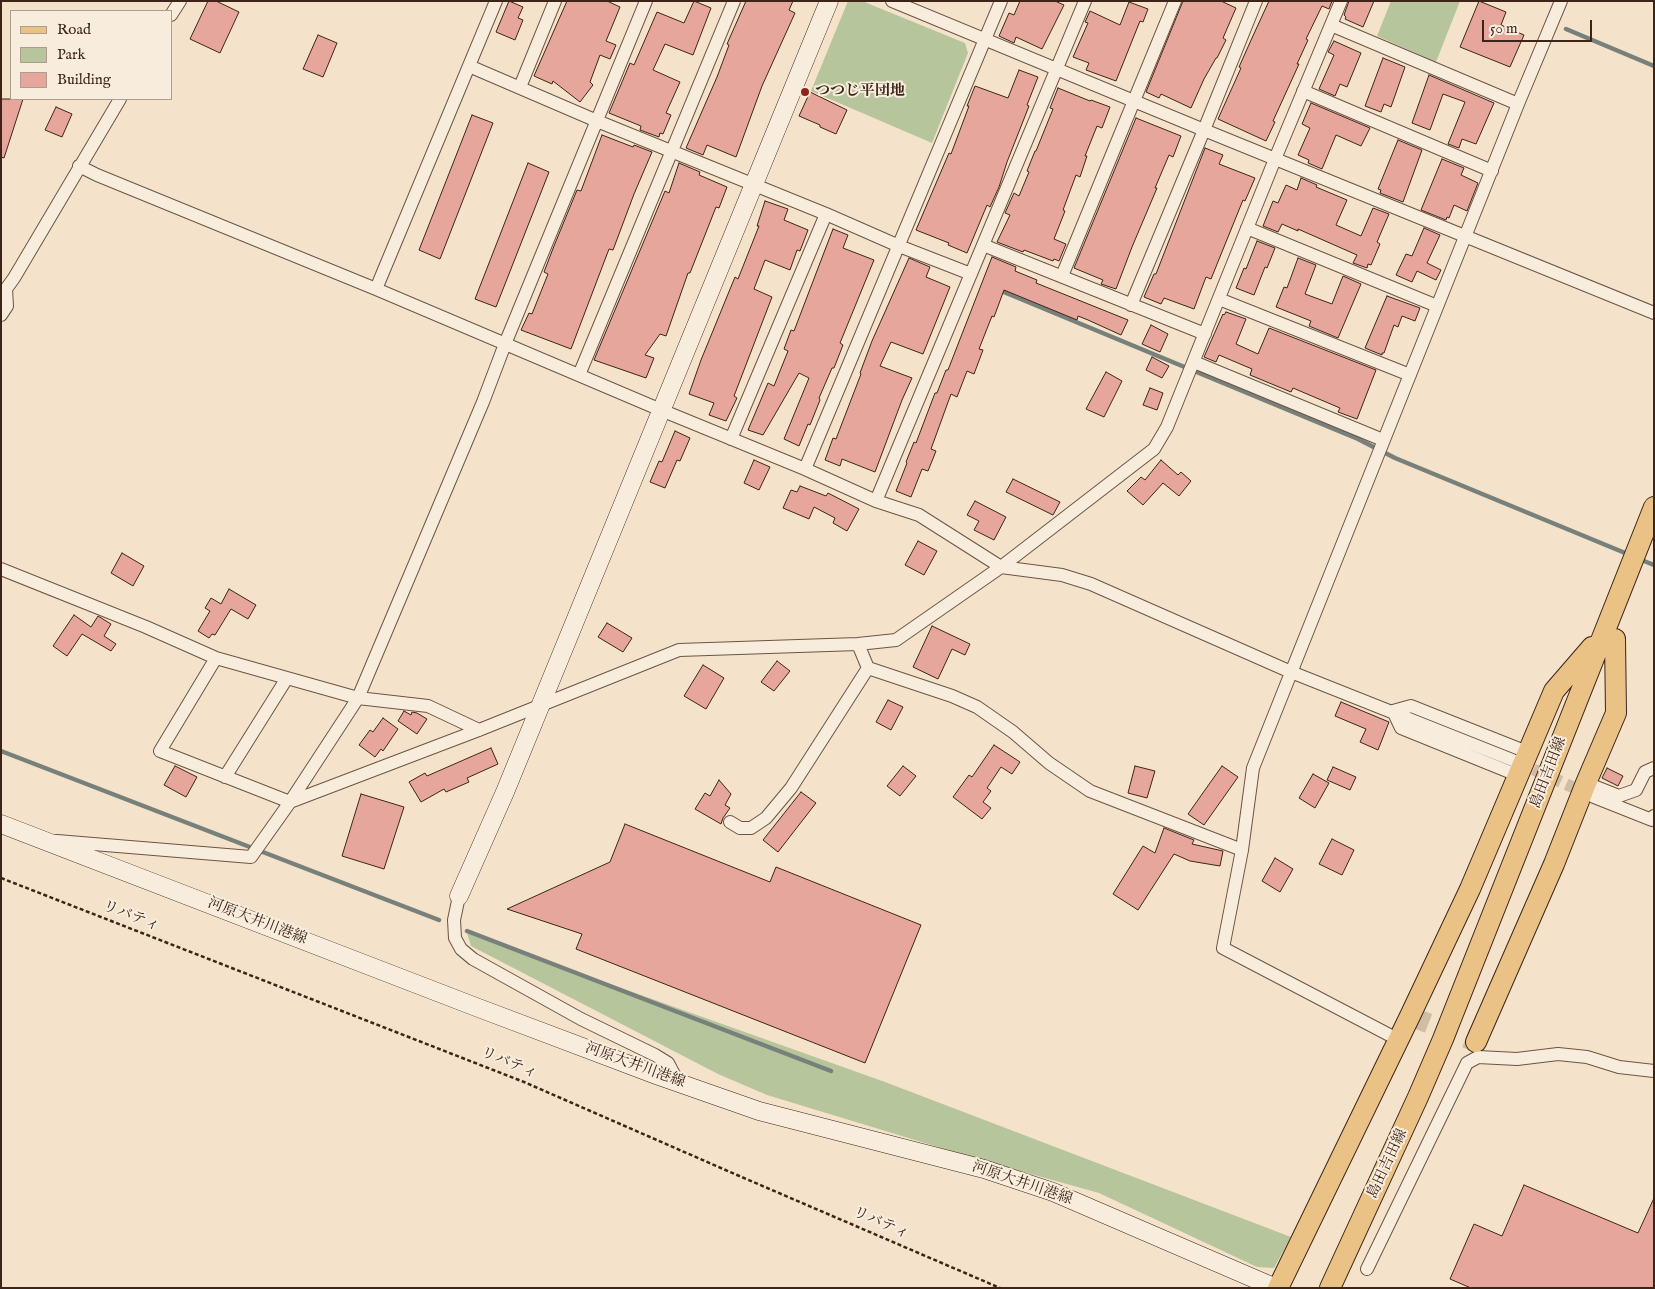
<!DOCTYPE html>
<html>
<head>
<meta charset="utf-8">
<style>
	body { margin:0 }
	#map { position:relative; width:1655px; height:1289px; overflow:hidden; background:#f4e3ca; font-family:"IM FELL English",serif }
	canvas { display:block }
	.frame { position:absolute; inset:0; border:2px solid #3e2418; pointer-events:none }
	.legend { position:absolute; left:10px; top:10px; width:162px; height:90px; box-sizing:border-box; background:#f8eddd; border:1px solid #ae9d8e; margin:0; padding:6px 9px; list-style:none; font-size:15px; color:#3e2418 }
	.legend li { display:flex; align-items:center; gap:10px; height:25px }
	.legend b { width:25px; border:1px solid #ae9d8e }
	.scale { position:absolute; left:1482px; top:20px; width:110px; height:22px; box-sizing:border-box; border:2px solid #3e2418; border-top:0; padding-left:6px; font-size:15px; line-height:18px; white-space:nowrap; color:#3e2418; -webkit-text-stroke:4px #f8eddd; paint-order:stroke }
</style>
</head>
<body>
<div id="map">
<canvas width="1655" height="1289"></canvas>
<div class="frame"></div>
<ul class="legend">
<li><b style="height:6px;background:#eac285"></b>Road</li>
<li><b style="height:14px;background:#b6c59b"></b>Park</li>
<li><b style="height:14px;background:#e7a69c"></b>Building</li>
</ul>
<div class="scale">50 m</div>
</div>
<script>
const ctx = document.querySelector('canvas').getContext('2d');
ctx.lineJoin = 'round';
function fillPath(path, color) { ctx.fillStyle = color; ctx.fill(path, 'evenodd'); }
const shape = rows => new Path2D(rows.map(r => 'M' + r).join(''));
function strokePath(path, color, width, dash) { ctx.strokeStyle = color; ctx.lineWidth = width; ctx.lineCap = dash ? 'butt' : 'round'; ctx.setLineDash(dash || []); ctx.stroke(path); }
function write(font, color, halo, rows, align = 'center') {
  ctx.font = font + ' "IM FELL English","Noto Serif JP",serif'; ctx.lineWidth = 4; ctx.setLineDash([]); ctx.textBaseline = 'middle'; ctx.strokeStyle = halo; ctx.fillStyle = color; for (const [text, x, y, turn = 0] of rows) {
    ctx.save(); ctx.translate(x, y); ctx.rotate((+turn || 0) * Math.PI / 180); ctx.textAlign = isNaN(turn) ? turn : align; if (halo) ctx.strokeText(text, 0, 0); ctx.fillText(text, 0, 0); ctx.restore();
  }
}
const green = shape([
	[848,1,862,1,965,43,968,53,932,143,811,91],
	[1391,1,1460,1,1436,62,1377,36],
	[467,933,885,1082,1291,1237,1274,1268,1257,1267,1099,1193,984,1161,767,1095,718,1074,471,946]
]);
const stream = shape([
	[1566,29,1654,66],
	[999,290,1358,439,1395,458,1630,555],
	[1639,559,1654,565],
	[1,751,439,920],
	[467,931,831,1071]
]);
const building = shape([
	[208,1,216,1,239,12,220,53,190,39,208,1],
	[509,1,523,7,518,18,523,20,515,40,496,32,509,1],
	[567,1,607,1,620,7,606,41,616,45,610,59,600,55,590,82,593,85,580,102,553,81,552,84,534,76,567,1],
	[694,1,711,8,693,55,665,44,653,70,680,82,666,113,671,115,663,134,660,133,659,137,640,130,641,126,609,113,630,63,634,65,657,12,684,23,694,1],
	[746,1,793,1,789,10,795,13,762,86,736,157,707,145,703,155,686,148,717,77,729,45,727,44,746,1],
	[1020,1,1055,1,1064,5,1042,49,1016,37,1014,43,999,36,1009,13,1014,15,1020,1],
	[1183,1,1221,1,1236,8,1223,38,1226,40,1217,58,1216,58,1204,79,1191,108,1161,94,1159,98,1146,92,1183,1],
	[1269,1,1332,1,1329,9,1322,6,1306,39,1308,40,1297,64,1299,64,1273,121,1275,122,1266,141,1218,119,1241,68,1239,67,1252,38,1269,1],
	[1349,1,1374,1,1363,27,1345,19,1346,17,1344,15,1349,1],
	[1479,1,1506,12,1501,25,1524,35,1510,67,1460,47,1479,1],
	[1129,2,1148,9,1143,22,1140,21,1116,81,1086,70,1089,63,1073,57,1088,23,1085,22,1090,11,1120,25,1129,2],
	[318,35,337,43,323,77,303,69,318,35],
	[1334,41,1361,53,1347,87,1340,84,1335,96,1319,89,1334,55,1328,52,1334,41],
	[1383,58,1405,67,1391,107,1384,104,1381,112,1365,106,1383,58],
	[1019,70,1038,77,1027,105,1029,106,1007,162,999,187,990,207,987,205,967,253,948,245,949,243,916,230,949,153,951,154,969,106,967,106,975,86,1008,98,1019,70],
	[1429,75,1494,103,1476,144,1462,139,1459,148,1448,144,1465,102,1443,94,1430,130,1412,123,1429,75],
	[1058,88,1090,101,1091,100,1110,107,1102,128,1097,126,1085,156,1087,156,1080,177,1076,175,1063,210,1065,211,1054,239,1066,244,1059,261,1054,259,1053,261,1024,250,1023,252,997,242,1010,215,1005,213,1014,193,1019,196,1029,172,1027,171,1035,151,1036,151,1053,109,1050,108,1058,88],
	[810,92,847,110,836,134,820,127,820,125,799,116,810,92],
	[1,99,23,99,4,158,1,157,1,99],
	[1311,103,1370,128,1361,146,1336,135,1322,169,1308,163,1309,160,1298,155,1310,128,1302,124,1311,103],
	[56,107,72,114,62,137,45,130,56,107],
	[472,115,493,123,440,259,419,250,472,115],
	[1136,118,1181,136,1173,157,1169,155,1155,188,1157,188,1132,247,1116,289,1101,284,1103,280,1074,268,1136,118],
	[602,135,633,147,634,145,652,152,634,194,613,250,609,249,571,349,521,330,529,313,532,314,548,274,544,272,554,246,577,190,581,191,602,135],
	[1398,140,1422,150,1403,202,1380,193,1381,190,1378,189,1398,140],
	[1205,148,1223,155,1219,164,1255,178,1245,201,1243,200,1211,279,1206,277,1194,309,1164,298,1161,304,1144,297,1154,274,1156,274,1205,148],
	[1442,159,1464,168,1461,175,1478,183,1467,211,1454,205,1449,218,1447,217,1446,220,1421,210,1442,159],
	[528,163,549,172,496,307,475,299,528,163],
	[679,163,700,172,699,175,727,187,719,208,716,207,690,273,688,273,666,336,660,334,645,355,654,358,646,378,594,360,665,191,669,193,679,163],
	[1301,178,1317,185,1316,187,1347,200,1336,225,1361,236,1373,208,1389,214,1377,242,1380,244,1371,265,1368,264,1367,268,1353,263,1357,255,1298,229,1298,231,1282,224,1278,232,1263,226,1273,201,1278,203,1286,185,1297,190,1301,178],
	[765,201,788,209,784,220,808,230,800,251,797,250,790,270,765,260,754,289,772,297,734,396,737,398,726,421,709,415,714,403,689,394,701,360,735,277,738,279,759,226,757,226,765,201],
	[1424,228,1440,235,1427,263,1441,270,1436,280,1417,271,1412,282,1396,275,1406,254,1412,256,1424,228],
	[833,229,848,235,843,248,874,260,840,343,843,345,834,368,832,368,819,398,820,400,810,425,808,424,799,446,784,439,809,378,799,373,763,435,748,430,768,383,774,386,788,351,784,349,791,330,794,331,833,229],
	[1257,241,1275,248,1267,268,1265,267,1254,295,1236,288,1244,268,1246,269,1257,241],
	[992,257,1016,267,1015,271,1037,280,1036,283,1128,320,1121,335,1088,320,1078,316,1077,320,1004,290,994,317,992,316,979,349,983,350,974,374,967,371,957,397,951,394,931,449,936,451,928,471,922,469,911,497,896,491,907,463,906,462,914,442,916,443,935,393,937,393,946,370,948,370,992,257],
	[909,258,930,267,926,277,950,287,923,354,891,342,880,366,912,378,902,400,875,472,842,459,840,466,825,460,833,438,836,439,861,374,860,373,872,341,909,258],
	[1298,258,1316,265,1305,294,1332,304,1343,276,1361,284,1338,338,1309,326,1311,321,1276,307,1284,287,1287,288,1298,258],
	[1387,296,1420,308,1415,321,1402,316,1398,327,1394,325,1384,353,1382,353,1382,355,1365,348,1387,296],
	[1226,312,1246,319,1236,344,1258,354,1269,328,1376,370,1357,419,1338,412,1340,408,1293,388,1291,392,1250,375,1252,369,1219,355,1216,362,1204,357,1223,314,1224,315,1226,312],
	[1151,325,1168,334,1160,352,1142,344,1151,325],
	[1152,357,1169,366,1162,378,1146,370,1152,357],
	[1106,372,1122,381,1104,417,1086,409,1106,372],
	[1150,388,1163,393,1157,410,1143,405,1150,388],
	[675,431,690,438,680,461,677,460,665,488,650,482,659,461,662,462,675,431],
	[754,460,770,467,759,490,744,483,754,460],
	[1161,460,1178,475,1181,472,1191,481,1179,496,1163,483,1143,505,1127,491,1141,477,1145,480,1161,460],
	[1013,479,1060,502,1053,515,1006,492,1013,479],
	[800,486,826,496,828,493,859,509,847,531,833,523,835,518,814,507,809,519,783,508,791,490,797,492,800,486],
	[975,501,1006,517,994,540,974,530,979,521,967,515,975,501],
	[918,541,937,551,924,575,905,565,918,541],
	[122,553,144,566,133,586,111,573,122,553],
	[229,589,256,605,248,619,231,609,215,635,212,634,209,638,198,631,210,611,205,608,211,598,221,604,229,589],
	[74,615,91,627,98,616,111,624,104,636,116,644,111,651,82,634,67,656,53,646,74,615],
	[607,623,632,638,623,652,598,637,607,623],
	[932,626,970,644,965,655,952,649,938,679,913,667,932,626],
	[777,661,790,671,774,691,761,682,777,661],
	[703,665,724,678,706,709,684,696,703,665],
	[888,700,903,707,891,730,876,722,888,700],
	[1341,702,1389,722,1378,750,1360,742,1366,729,1335,716,1341,702],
	[404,711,411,715,412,712,417,713,427,719,417,734,398,721,404,711],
	[383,718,398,729,383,751,381,749,375,757,359,745,370,730,373,732,383,718],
	[994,745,1020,762,1012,774,1001,767,987,788,991,791,983,802,991,808,982,819,953,797,969,775,972,777,994,745],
	[491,748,498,764,467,778,469,782,446,792,444,789,421,802,409,782,425,773,427,776,491,748],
	[175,766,197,777,186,797,164,785,175,766],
	[903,766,916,776,900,796,887,786,903,766],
	[1135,766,1155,771,1147,798,1128,793,1135,766],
	[1222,766,1238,777,1204,825,1188,814,1222,766],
	[1333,767,1356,777,1350,790,1327,780,1333,767],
	[1607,768,1623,776,1618,786,1602,778,1607,768],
	[1313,774,1329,783,1315,808,1299,798,1313,774],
	[719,780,731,794,725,805,730,808,723,818,721,824,695,809,705,793,710,796,719,780],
	[801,792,816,803,778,852,763,840,801,792],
	[361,794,404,807,384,869,342,856,361,794],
	[625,824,770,882,776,867,921,925,865,1063,576,949,582,934,507,909,610,862,625,824],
	[1164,828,1194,840,1192,844,1223,851,1220,866,1190,861,1174,854,1138,910,1113,894,1143,846,1155,853,1164,828],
	[1332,839,1354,850,1342,875,1319,864,1332,839],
	[1275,858,1293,869,1280,892,1262,881,1275,858],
	[1524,1185,1638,1233,1654,1198,1654,1288,1471,1288,1450,1279,1474,1224,1502,1236,1524,1185]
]);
const streetTunnel = shape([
	[1517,762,1588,794]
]);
const primaryTunnel = shape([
	[1410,1016,1476,1042]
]);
const path = shape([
	[1,878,524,1082,737,1175,1000,1288]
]);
const street = shape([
	[892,1,1204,130,1654,313],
	[171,15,180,1],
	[1331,25,1518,104],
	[469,66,597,121,826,214,899,246,971,274],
	[520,87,555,1],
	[1303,91,1492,171],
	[79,166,97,175,376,289,661,410,805,469,876,501,919,515,1001,567,1062,575,1091,584,1291,672,1515,761],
	[1247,228,1437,306],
	[983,245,1205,334],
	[1062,276,1175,1],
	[376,289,496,1],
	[1,291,6,289,14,278,120,99],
	[1219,299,1410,375],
	[1131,305,1204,130,1256,1],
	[1,315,7,306,6,289],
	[1194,362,1383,440],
	[579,375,734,1],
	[731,439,826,214],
	[805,469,1001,1],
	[876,501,1085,1],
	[1,569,146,627,216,658,358,698,428,706,479,730],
	[858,644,868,668,952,696,977,707,1013,732,1049,763,1090,791,1242,850],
	[216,658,160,751,290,802,479,730,679,650,858,644,896,640,1001,567,1154,449,1167,427,1275,159,1341,1],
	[1393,711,1401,728,1517,775],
	[1393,711,1411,706,1527,752],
	[225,777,287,678],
	[1586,783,1619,796,1636,790,1645,772,1654,768],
	[1594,797,1652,820,1654,816],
	[730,822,740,828,751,828,766,818,791,788,868,668],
	[57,841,251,857,290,802,358,698,483,402,505,344,646,1],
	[459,896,454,920,455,938,461,949,473,959,581,1019,655,1055,668,1063,678,1082],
	[1399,1040,1223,948,1242,850,1253,768,1518,104,1561,1],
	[1367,1269,1467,1063,1478,1057,1517,1059,1558,1054,1587,1057,1619,1067,1654,1071]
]);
const secondary = shape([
	[1,824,476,1007,659,1076,759,1111,984,1169,1053,1192,1276,1288],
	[459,896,505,792,829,1]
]);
const primary = shape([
	[1476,1042,1554,864,1586,783,1616,713,1615,639],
	[1278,1288,1410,1016,1470,889,1554,691,1592,647],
	[1330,1288,1418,1097,1443,1039,1654,507]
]);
const markers = [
	[805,92,5,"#8f2418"]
];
const poiNames = [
	["つつじ平団地",815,92]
];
const streetNames = [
	["島田吉田線",1549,773,-69],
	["リバティ",131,917,21],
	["河原大井川港線",257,922,21],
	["リバティ",509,1064,22],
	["河原大井川港線",635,1066,20],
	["島田吉田線",1388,1164,-65],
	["河原大井川港線",1022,1184,19],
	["リバティ",881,1224,23]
];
fillPath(green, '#b6c59b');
strokePath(stream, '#78807b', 4.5);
fillPath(building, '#e7a69c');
strokePath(building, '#3e2418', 1);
strokePath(streetTunnel, '#d0bda6', 12, [12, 6]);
strokePath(primaryTunnel, '#d0bda6', 20, [20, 10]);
strokePath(street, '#6c5444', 14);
strokePath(secondary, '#3e2418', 19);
strokePath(primary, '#3e2418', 22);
strokePath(path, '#3e2418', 2.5, [4, 2.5]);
strokePath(street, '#f8eddd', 12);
strokePath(secondary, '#f8eddd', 18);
strokePath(primary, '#eac285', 20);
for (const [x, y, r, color] of markers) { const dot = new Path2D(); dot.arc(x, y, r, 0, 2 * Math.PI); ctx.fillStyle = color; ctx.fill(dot); strokePath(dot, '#f8eddd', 2); }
write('bold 15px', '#3e2418', '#f8eddd', poiNames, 'left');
write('15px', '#3e2418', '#f8eddd', streetNames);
</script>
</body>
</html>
